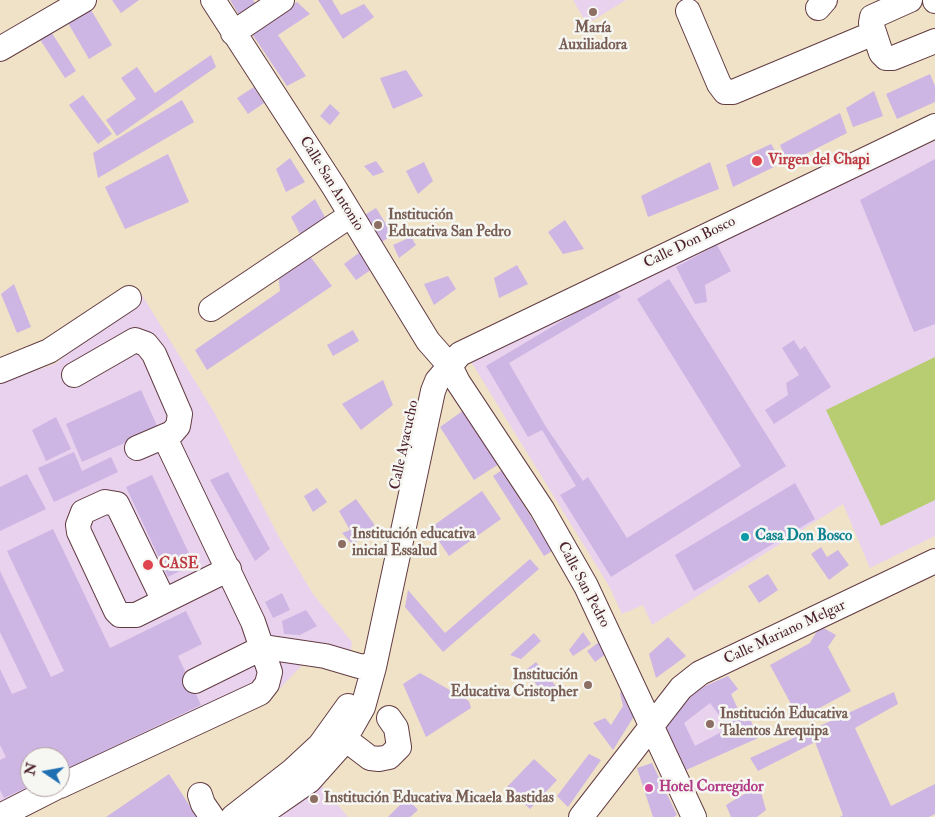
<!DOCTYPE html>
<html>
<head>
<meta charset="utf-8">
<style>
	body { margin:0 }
	#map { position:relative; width:935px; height:817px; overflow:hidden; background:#efe2c7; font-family:"IM FELL Double Pica",serif }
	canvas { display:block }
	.north { position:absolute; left:20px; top:747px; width:50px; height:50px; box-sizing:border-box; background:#f6f6f2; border:1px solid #b1a0a2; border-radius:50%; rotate:282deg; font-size:14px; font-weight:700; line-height:20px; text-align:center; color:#4a1f2b }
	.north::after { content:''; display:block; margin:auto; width:18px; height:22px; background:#1f6fb2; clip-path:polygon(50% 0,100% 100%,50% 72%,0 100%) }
</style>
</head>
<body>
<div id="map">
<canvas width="935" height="817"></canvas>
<div class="north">N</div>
</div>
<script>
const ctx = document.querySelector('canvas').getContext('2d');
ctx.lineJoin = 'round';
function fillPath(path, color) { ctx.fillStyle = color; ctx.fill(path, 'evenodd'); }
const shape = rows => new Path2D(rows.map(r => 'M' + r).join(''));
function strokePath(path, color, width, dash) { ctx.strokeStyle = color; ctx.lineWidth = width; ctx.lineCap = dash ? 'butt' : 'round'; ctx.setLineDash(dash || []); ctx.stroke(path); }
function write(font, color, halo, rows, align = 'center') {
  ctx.font = font + ' "IM FELL Double Pica",serif'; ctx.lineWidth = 5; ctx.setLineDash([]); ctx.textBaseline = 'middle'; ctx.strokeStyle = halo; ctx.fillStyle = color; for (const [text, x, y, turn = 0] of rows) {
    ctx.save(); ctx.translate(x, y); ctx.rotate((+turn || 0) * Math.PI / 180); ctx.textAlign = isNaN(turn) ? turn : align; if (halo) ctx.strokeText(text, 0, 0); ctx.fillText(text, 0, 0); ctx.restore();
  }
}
const built = shape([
	[573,0,626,0,587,24],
	[935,141,935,536,870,568,843,504,652,625,643,605,622,614,609,586,470,360,643,270],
	[142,295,214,412,279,537,313,594,352,642,348,672,302,665,270,699,19,817,0,817,0,382,55,364],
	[30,757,60,757,60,787,30,787],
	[728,676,738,689,731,695,744,722,750,719,758,738,686,770,666,727,696,690],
	[318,781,348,817,271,817]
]);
const green = shape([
	[935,357,935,500,881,526,826,410]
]);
const building = shape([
	[112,0,139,0,121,13],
	[230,0,253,0,256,4,239,15],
	[318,0,332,0,341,15,364,4,374,17,343,39],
	[297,2,310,14,278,35,306,76,287,86,250,31],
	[91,10,112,45,89,59,68,23],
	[50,30,76,71,65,78,39,38],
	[211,55,216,67,117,136,106,120,136,99,121,78,137,67,155,93],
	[406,70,423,96,393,109,380,78],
	[930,74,935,86,935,102,897,119,886,94],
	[254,87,264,103,248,114,237,98],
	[874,91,883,116,853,127,846,108],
	[83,95,112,134,98,144,69,105],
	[182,100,194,122,98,178,93,153],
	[330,104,340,113,330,125,320,116],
	[840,113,847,133,788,163,780,145],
	[771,144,782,163,733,187,726,165],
	[168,154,189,202,125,229,105,187],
	[290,158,305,182,286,192,276,169],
	[935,159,935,324,914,332,860,200],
	[376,161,384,172,373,176,364,166],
	[424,162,433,181,418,194,406,171],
	[710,162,719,189,648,217,641,196],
	[315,199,326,219,301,236,291,217],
	[376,208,393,235,380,243,363,216],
	[565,220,584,249,563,254,548,232],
	[411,237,416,245,399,258,393,245],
	[717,245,731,271,705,285,707,302,695,304,676,267],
	[360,252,372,269,356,280,344,264],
	[310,256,332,286,207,370,195,350,280,291,278,272],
	[517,265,528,284,499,298,494,278],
	[448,276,456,289,434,305,424,284],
	[669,279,786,466,611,577,560,495,576,486,542,430,528,437,486,366,614,290,621,297,509,363,546,427,583,481,588,477,627,538,741,466,637,299],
	[14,284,31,327,17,333,1,294],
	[353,330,359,341,333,356,327,345],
	[794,340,800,350,805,346,831,387,774,424,765,410,788,395,786,383,799,375,782,348],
	[383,380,393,405,361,430,342,404],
	[141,390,158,428,82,462,66,424],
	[464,410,499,464,474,480,440,427],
	[56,417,71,449,46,461,32,430],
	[74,452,82,471,111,457,118,472,54,502,38,468],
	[502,470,552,551,544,556,493,476],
	[228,472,270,549,255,561,210,480],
	[27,474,46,509,0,531,0,487],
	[152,475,194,564,168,577,126,487],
	[795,483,815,519,694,591,675,555],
	[317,488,327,502,313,512,304,496],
	[482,491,501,519,449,556,430,528],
	[356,499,374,524,374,532,352,544,342,533,350,530,339,511],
	[53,529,110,648,186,611,202,644,178,656,201,705,60,772,60,757,30,757,30,786,4,798,0,790,0,760,6,757,0,745,0,669,12,694,27,688,0,632,0,571,51,677,64,671,7,551],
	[821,547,827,557,838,550,849,565,829,580,811,554],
	[530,559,539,569,443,652,405,607,408,590,445,633],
	[768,574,778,590,759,603,748,586],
	[282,593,290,610,273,618,265,602],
	[306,610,317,626,300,635,284,634,282,621],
	[820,626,836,635,828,647,851,691,799,719,770,665,810,643],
	[583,632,591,644,573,656,569,650],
	[534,633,541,641,521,659,510,655],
	[668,637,686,656,656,678,649,654],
	[599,642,607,653,595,662,587,651],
	[536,662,559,690,548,698,530,677,527,679,522,673],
	[420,673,469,701,471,708,426,737,403,684],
	[728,676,738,689,731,694,744,722,750,719,758,738,686,770,666,727,696,690],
	[710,703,729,728,695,746,684,723],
	[625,689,636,713,613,750,593,723,605,718,611,725,623,706,620,693],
	[894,692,898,704,855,728,891,806,935,784,935,814,929,817,840,817,843,815,815,742,758,771,750,758],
	[589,754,601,760,568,807,557,796],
	[534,759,557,780,530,809,507,787],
	[652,763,677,815,674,817,653,817,637,768],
	[169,774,197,817,106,817],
	[759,785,766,810,757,817,731,817,726,805],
	[407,798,418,810,410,817,388,817]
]);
const minor = shape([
	[213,0,334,187,428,341,450,366,458,382,542,509,586,586,694,817],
	[910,0,872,17,871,23,881,53,886,58,893,58,935,41],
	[935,0,935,1],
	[818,8,825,0],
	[688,11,719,84,725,92,733,92,874,33],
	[233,33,282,0],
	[0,49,84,0],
	[211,309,351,215],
	[0,371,49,351,129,298],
	[74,375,135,340,146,344,154,354,180,414,178,426,172,433,137,448],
	[164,601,117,504,105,502,83,512,78,525,79,532,116,611,120,615,136,615,229,569],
	[195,681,264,647,325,656,359,666,374,667],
	[345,739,370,758,379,759,389,757,399,747,396,728,389,718],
	[60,786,260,693,267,684,270,672,253,622,165,438],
	[200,795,203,804,212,817],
	[0,816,57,787],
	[233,817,292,771,320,745,348,706],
	[257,817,309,781,342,744,363,707,374,667,433,391,437,381,460,354,935,126],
	[581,817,681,688,700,673,935,561]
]);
const markers = [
	[593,12,5,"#8d6e63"],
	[757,161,6,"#e0444e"],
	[378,225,5,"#8d6e63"],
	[745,537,5,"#0f9aa8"],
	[342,544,5,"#8d6e63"],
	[148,565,6,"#e0444e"],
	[588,685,5,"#8d6e63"],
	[710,724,5,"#8d6e63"],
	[649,788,5,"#d1479c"],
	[314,799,5,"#8d6e63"]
];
const educationNames = [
	["María",593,29,"center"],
	["Auxiliadora",593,46,"center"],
	["Institución",388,216],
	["Educativa San Pedro",388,233],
	["Institución educativa",352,535],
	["inicial Essalud",352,552],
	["Institución",578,676,"right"],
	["Educativa Cristopher",578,693,"right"],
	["Institución Educativa",720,715],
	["Talentos Arequipa",720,732],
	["Institución Educativa Micaela Bastidas",324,799]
];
const healthNames = [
	["Virgen del Chapi",768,161],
	["CASE",159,565]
];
const streetNames = [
	["Calle San Antonio",331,184,58],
	["Calle Don Bosco",690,243,-26],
	["Calle Ayacucho",405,445,-78],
	["Calle San Pedro",583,585,62],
	["Calle Mariano Melgar",785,633,-25]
];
const cultureNames = [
	["Casa Don Bosco",755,537]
];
const hotelNames = [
	["Hotel Corregidor",659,788]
];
fillPath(built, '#e8d2ee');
fillPath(green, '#b8cd71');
fillPath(building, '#cdb6e4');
strokePath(minor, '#633c42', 26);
strokePath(minor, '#fff', 24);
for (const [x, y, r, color] of markers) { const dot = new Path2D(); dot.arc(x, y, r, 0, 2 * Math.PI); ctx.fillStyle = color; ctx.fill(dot); strokePath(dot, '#f6f6f2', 2); }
write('bold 15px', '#785e54', '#f6f6f2', educationNames, 'left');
write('bold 15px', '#be3a42', '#f6f6f2', healthNames, 'left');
write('15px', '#4a1f2b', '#f6f6f2', streetNames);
write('bold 15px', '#0d838f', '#f6f6f2', cultureNames, 'left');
write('bold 15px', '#b23c85', '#f6f6f2', hotelNames, 'left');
</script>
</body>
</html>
